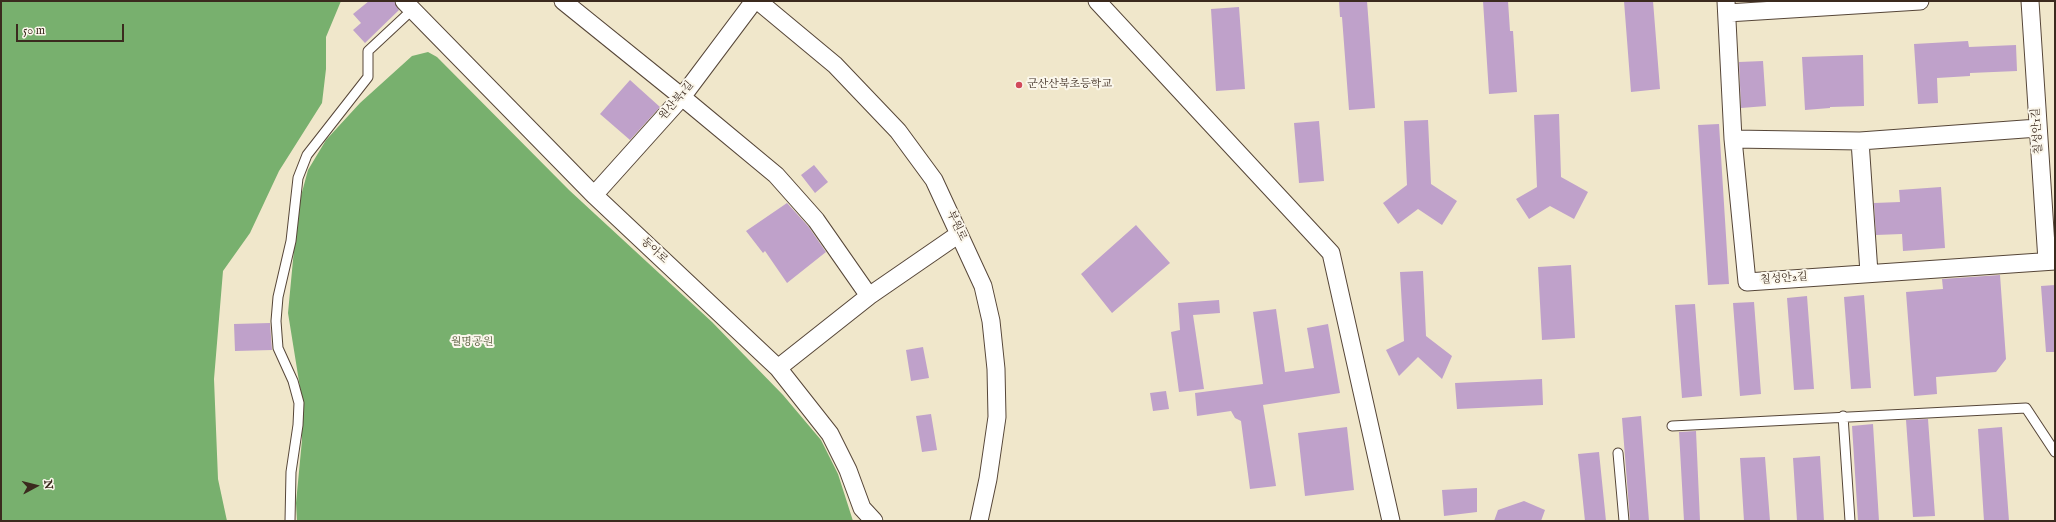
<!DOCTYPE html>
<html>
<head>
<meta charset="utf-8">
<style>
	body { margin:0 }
	#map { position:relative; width:2056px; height:522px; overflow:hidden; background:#f0e7cb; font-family:"IM FELL English",serif }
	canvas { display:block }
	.frame { position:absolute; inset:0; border:2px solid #3b2a1e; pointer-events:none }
	.north { position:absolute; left:16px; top:466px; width:40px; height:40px; -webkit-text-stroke:3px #fbf7ec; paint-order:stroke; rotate:83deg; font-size:11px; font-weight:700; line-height:16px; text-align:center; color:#3b2a1e }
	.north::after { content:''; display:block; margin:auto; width:14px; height:18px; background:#3b2a1e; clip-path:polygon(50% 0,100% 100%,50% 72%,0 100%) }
	.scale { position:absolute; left:16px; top:24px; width:108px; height:18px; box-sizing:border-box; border:2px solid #3b2a1e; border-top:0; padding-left:5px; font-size:12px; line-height:14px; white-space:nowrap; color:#3b2a1e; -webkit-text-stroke:3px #fbf7ec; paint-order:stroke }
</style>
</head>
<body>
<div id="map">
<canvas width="2056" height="522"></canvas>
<div class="frame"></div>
<div class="north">N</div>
<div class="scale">50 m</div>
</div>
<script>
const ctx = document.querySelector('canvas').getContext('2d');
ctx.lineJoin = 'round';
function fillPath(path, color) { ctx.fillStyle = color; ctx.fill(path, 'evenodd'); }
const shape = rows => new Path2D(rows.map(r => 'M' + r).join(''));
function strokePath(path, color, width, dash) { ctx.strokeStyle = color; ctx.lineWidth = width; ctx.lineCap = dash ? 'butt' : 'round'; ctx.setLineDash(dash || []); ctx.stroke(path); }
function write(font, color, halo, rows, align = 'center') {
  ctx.font = font + ' "IM FELL English","Noto Serif KR",serif'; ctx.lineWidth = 4; ctx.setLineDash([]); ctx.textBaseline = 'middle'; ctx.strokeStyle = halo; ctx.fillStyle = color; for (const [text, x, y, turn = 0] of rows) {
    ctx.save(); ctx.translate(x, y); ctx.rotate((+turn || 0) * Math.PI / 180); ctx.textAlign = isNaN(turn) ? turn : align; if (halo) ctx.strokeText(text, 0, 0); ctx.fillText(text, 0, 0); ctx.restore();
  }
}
const forest = shape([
	[1,1,341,1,326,37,326,69,322,103,279,171,250,233,223,271,214,379,218,479,227,521,1,521],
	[428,52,437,57,569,190,712,322,783,395,821,440,838,474,853,521,297,521,296,503,302,440,302,400,288,313,298,207,308,170,326,140,360,103,412,56]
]);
const building = shape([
	[369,1,394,1,399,10,365,43,353,30,361,23,353,14],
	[1339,1,1367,1,1375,108,1349,110,1342,17,1340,17],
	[1483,1,1508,1,1510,31,1513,31,1517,92,1489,94],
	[1624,1,1653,1,1660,89,1631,92],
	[1239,7,1245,89,1216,91,1211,9],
	[1968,41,1969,47,2016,45,2017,71,1970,73,1970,76,1937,78,1938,103,1918,104,1914,44],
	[1863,55,1864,106,1830,107,1830,108,1805,110,1802,57],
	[1763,61,1766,106,1741,108,1739,62],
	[630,80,660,107,630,140,600,114],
	[1559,114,1561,177,1588,192,1574,219,1550,206,1529,219,1516,199,1537,187,1534,115],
	[1428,120,1431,184,1457,201,1442,225,1418,209,1398,224,1383,203,1407,185,1404,121],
	[1319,121,1324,181,1299,183,1294,123],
	[1719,124,1729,284,1708,285,1698,125],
	[814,165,828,182,815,193,801,175],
	[1941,187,1945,248,1903,251,1902,234,1876,235,1874,203,1900,202,1899,190],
	[787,203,808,226,826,252,787,283,765,251,763,253,746,231],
	[1136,225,1170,263,1112,313,1081,274],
	[1571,265,1575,338,1542,340,1538,267],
	[1423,271,1426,336,1452,356,1442,379,1418,357,1399,376,1386,350,1404,341,1400,272],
	[2000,275,2006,359,1996,372,1936,377,1937,394,1914,396,1906,292,1943,289,1942,279],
	[2055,285,2055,352,2046,352,2041,286],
	[1864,295,1871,388,1851,389,1844,297],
	[1807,296,1814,389,1794,390,1787,298],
	[1219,300,1220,313,1193,315,1204,389,1179,392,1171,332,1180,330,1178,303],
	[1754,302,1761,394,1740,396,1733,303],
	[1695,304,1702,396,1682,398,1675,305],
	[1276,309,1285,372,1314,368,1307,328,1328,324,1340,393,1263,405,1276,486,1250,489,1241,421,1235,418,1231,411,1197,416,1195,393,1263,384,1253,312],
	[270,323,272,350,235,351,234,324],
	[923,347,929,378,911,381,906,350],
	[1542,379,1543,405,1457,409,1455,383],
	[1166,391,1169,409,1153,411,1150,393],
	[931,414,937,450,922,452,916,416],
	[1641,416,1649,521,1630,521,1622,418],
	[1928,419,1935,516,1913,517,1906,420],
	[1873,424,1879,521,1858,521,1852,426],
	[1347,427,1354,490,1305,496,1298,433],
	[2002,427,2009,521,1984,521,1978,429],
	[1696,431,1700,521,1684,521,1679,432],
	[1599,452,1606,521,1585,521,1578,454],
	[1820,456,1824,521,1797,521,1793,458],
	[1765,457,1770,521,1744,521,1740,458],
	[1477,488,1477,512,1444,516,1442,490],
	[1524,501,1545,510,1541,521,1494,521,1498,510]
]);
const lane = shape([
	[1843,416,1850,521],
	[1672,426,2026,408,2055,452],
	[1618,453,1624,521],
	[290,521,291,472,298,425,299,403,293,381,278,348,276,321,278,297,291,241,298,178,307,155,368,77,368,51,412,10]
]);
const street = shape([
	[404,1,594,195,778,368,830,434,848,470,862,508,874,521],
	[563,1,682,97,776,175,816,220,869,296],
	[758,1,835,65,898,131,934,180,983,286,991,321,996,369,997,417,988,479,979,521],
	[1097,1,1331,253,1391,521],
	[1726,1,1733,139,1747,282,2055,261],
	[2030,1,2047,261],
	[1727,13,1920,1],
	[1733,139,1860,141,2038,128],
	[1860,141,1869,273],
	[594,195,682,97,754,1],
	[778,368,869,296,959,234]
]);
const markers = [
	[1019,85,4,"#d1495b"]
];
const poiNames = [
	["군산산북초등학교",1027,85]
];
const streetNames = [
	["원산북1길",677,101,-50],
	["칠성안1길",2038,131,-94],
	["부원로",956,226,65],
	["동아로",654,251,43],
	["칠성안2길",1784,279,-4]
];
const parkNames = [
	["월명공원",472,343]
];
fillPath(forest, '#78b06e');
fillPath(building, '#bfa1ca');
strokePath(lane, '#564638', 11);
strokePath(street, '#564638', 19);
strokePath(lane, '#fff', 9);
strokePath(street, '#fff', 17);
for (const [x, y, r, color] of markers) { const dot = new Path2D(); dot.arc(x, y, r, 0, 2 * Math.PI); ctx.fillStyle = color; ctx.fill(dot); strokePath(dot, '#fbf7ec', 1.5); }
write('11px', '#3b2a1e', '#fbf7ec', poiNames, 'left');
write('11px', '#3b2a1e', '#fbf7ec', streetNames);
write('11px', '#565b3b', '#fbf7ec', parkNames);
</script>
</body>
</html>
